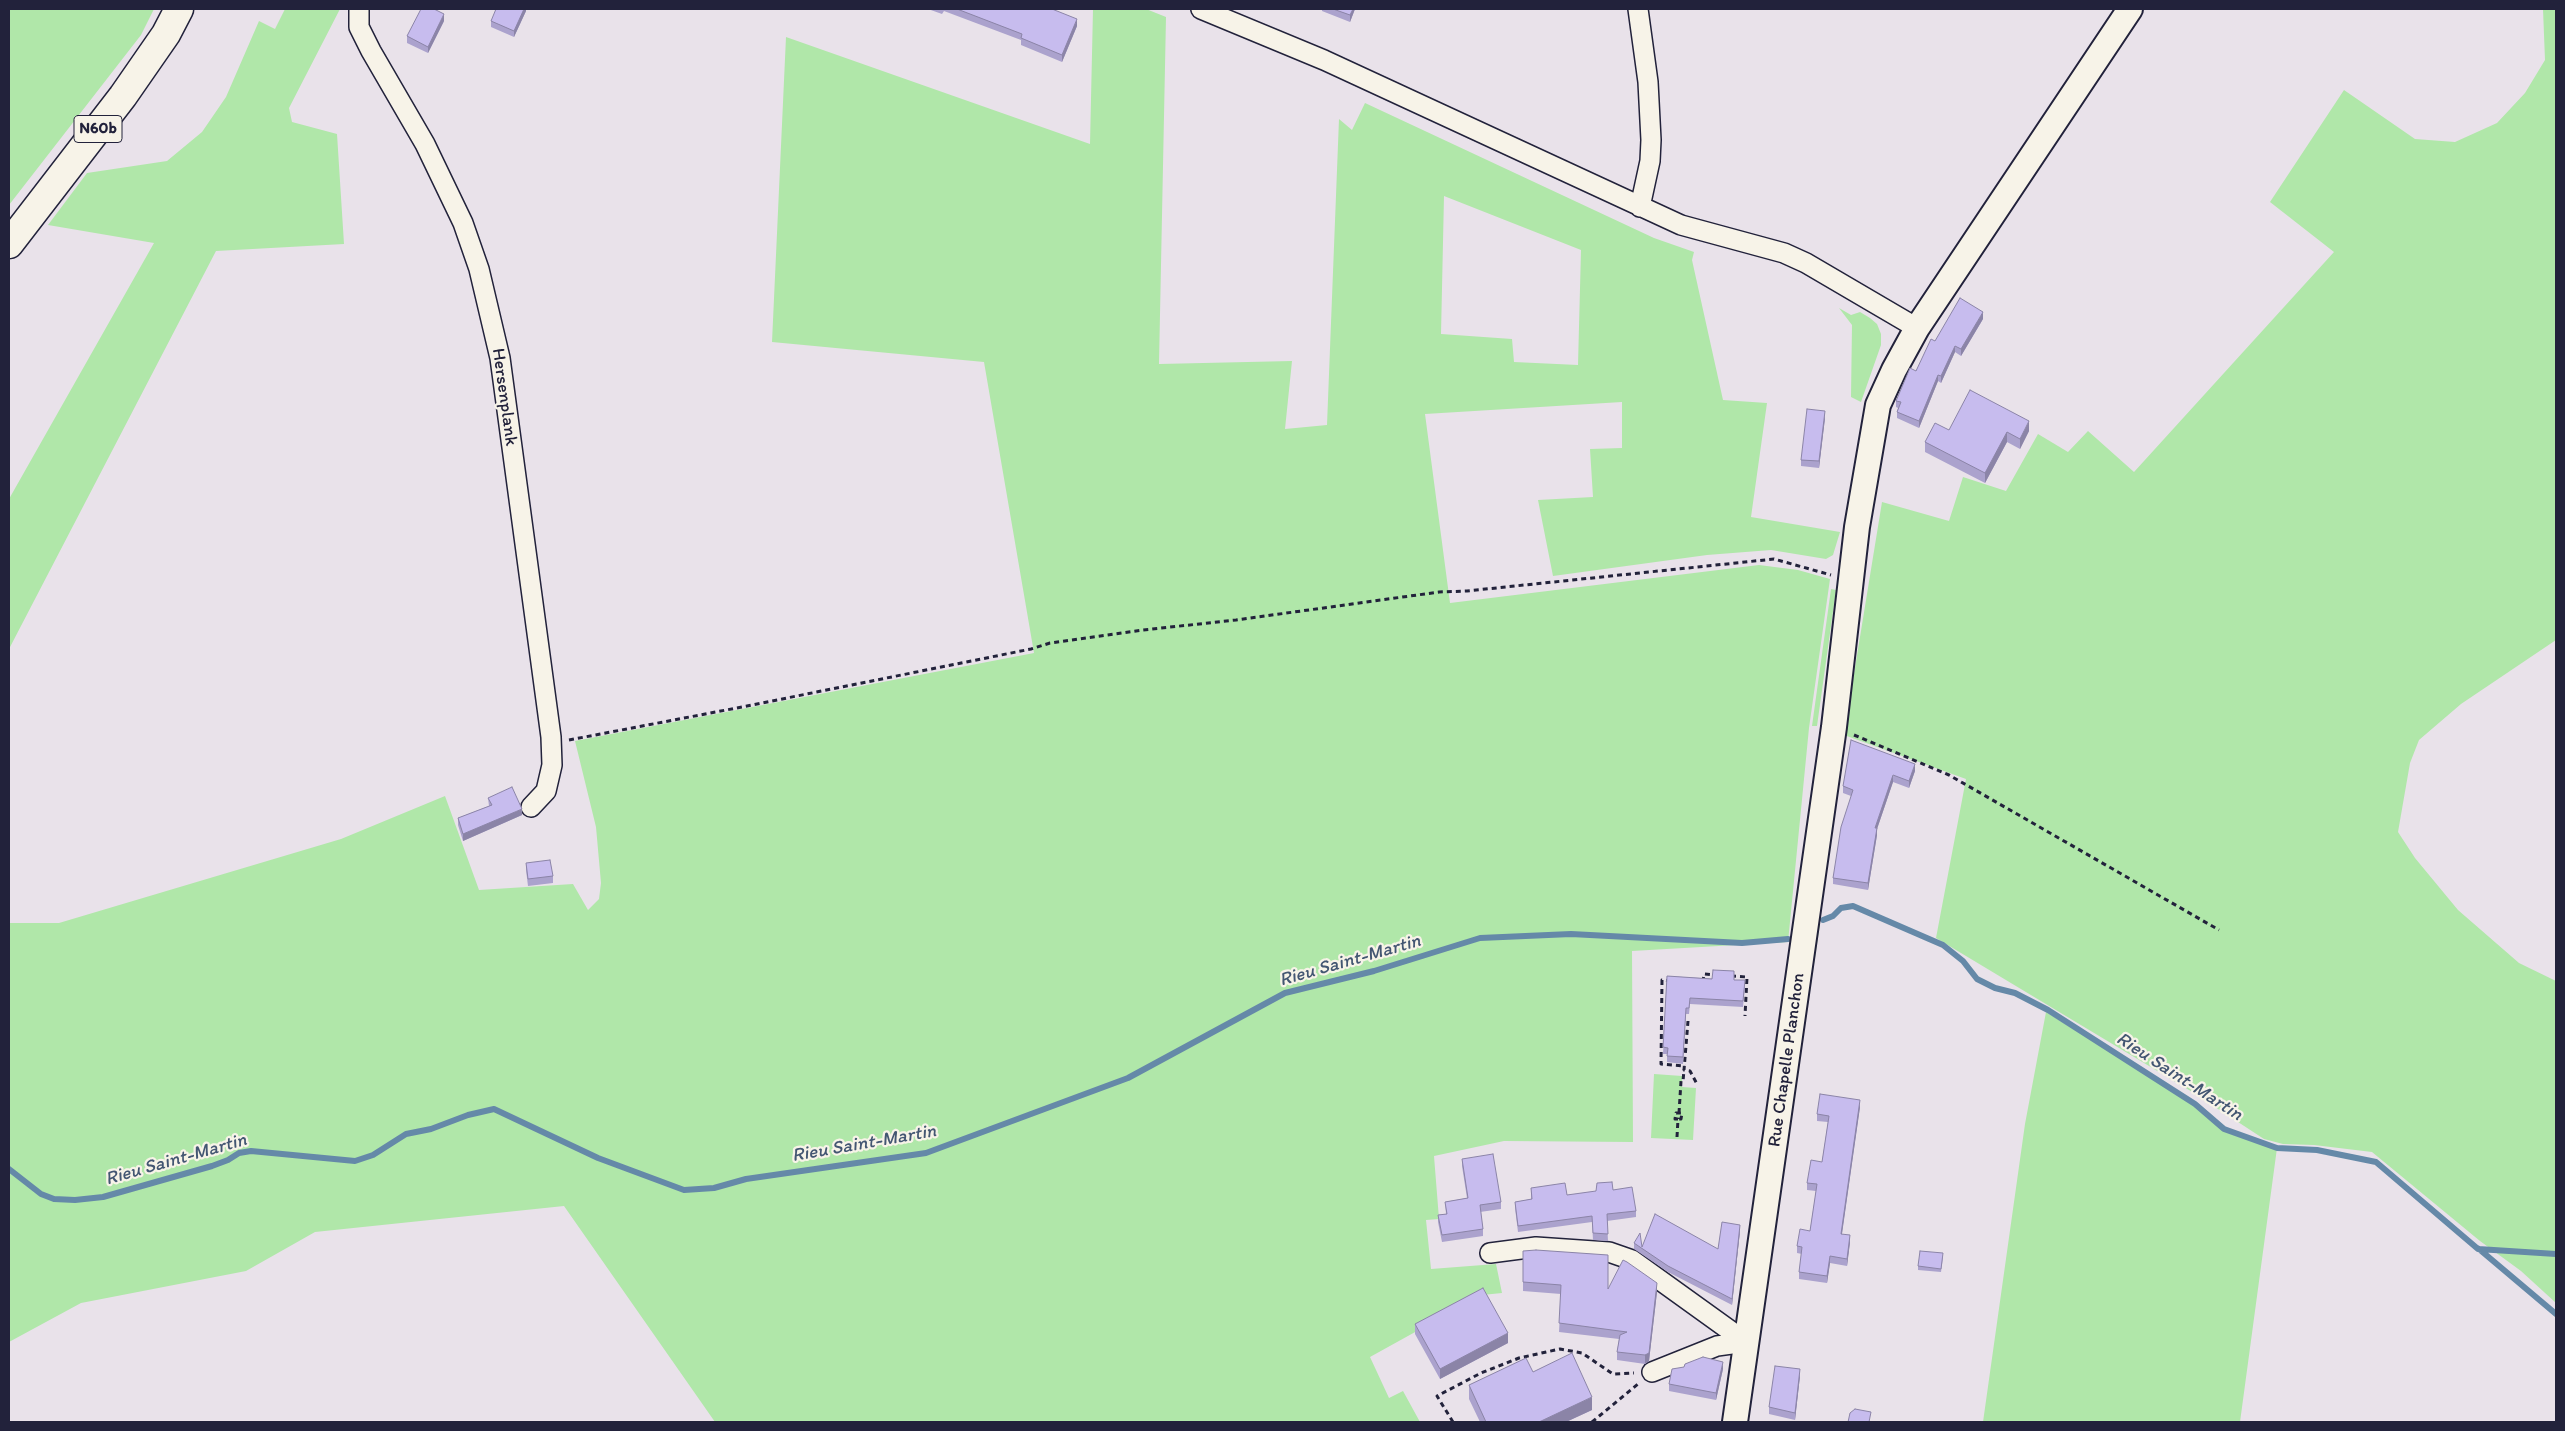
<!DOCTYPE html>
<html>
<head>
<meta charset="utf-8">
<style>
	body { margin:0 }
	#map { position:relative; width:2565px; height:1431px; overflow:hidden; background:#e9e2ea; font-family:Itim,sans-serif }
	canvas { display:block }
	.frame { position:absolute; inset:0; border:10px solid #22223b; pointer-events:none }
</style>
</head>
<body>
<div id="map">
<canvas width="2565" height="1431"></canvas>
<div class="frame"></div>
</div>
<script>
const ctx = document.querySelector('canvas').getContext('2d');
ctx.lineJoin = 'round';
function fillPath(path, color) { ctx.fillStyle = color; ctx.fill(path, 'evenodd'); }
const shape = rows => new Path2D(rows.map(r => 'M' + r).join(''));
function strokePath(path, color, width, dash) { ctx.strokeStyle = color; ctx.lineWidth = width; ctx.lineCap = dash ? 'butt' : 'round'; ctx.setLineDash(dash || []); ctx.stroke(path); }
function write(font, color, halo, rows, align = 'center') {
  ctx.font = font + ' Itim,sans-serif'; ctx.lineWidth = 4.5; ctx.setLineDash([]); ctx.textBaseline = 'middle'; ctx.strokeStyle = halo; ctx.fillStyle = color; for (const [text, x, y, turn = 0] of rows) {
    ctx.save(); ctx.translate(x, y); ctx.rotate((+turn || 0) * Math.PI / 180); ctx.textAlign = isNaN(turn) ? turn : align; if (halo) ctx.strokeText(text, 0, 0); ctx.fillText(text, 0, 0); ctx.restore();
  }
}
const green = shape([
	[9,9,154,9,141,35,9,205],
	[285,9,340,9,289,108,292,122,337,134,344,244,216,251,9,649,9,499,154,243,48,225,87,173,167,161,202,132,226,97,259,21,275,29],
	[1093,9,1146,9,1166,17,1159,364,1292,361,1285,429,1327,425,1339,119,1352,130,1365,103,1654,238,1694,252,1692,260,1723,400,1767,403,1751,517,1840,532,1833,555,1826,559,1771,550,1707,555,1553,576,1538,500,1593,497,1590,449,1622,448,1622,402,1425,414,1450,603,1759,565,1798,570,1830,579,1809,728,1788,942,1632,951,1633,1142,1504,1141,1434,1156,1439,1219,1426,1220,1431,1269,1496,1264,1502,1293,1482,1295,1370,1357,1389,1398,1403,1391,1420,1422,715,1422,564,1206,315,1232,246,1271,81,1303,9,1342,9,923,59,923,341,839,445,796,479,890,573,884,588,910,599,899,601,883,596,827,575,741,1034,653,984,362,772,342,786,37,1090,144],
	[1444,196,1581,250,1578,365,1514,362,1512,339,1441,334],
	[2543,9,2556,9,2556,640,2461,704,2419,740,2410,763,2398,832,2415,858,2458,910,2519,963,2556,981,2556,1303,2521,1271,2480,1241,2372,1152,2314,1145,2283,1144,2264,1139,2189,1090,1936,938,1966,779,1844,735,1882,502,1949,521,1963,477,2006,491,2038,434,2068,452,2088,431,2134,472,2334,252,2270,202,2344,90,2415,139,2455,142,2497,123,2525,93,2545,60],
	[1839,308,1851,315,1860,312,1870,318,1877,324,1881,334,1881,345,1861,402,1851,397,1852,325],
	[1831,589,1836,590,1817,726,1812,726],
	[1817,924,1820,924,1802,1045,1799,1045],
	[2046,1012,2195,1104,2224,1129,2277,1148,2240,1422,1983,1422,2025,1124],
	[1654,1074,1682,1076,1682,1087,1696,1088,1693,1140,1651,1138]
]);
const stream = shape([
	[1823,920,1833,916,1841,908,1853,906,1943,945,1963,961,1977,979,1995,988,2015,993,2048,1010,2195,1104,2224,1129,2277,1148,2317,1150,2376,1162,2478,1249,2556,1254],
	[9,1169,41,1194,54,1199,75,1200,103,1197,212,1166,228,1160,239,1153,251,1151,355,1161,373,1155,406,1134,431,1129,468,1115,494,1109,598,1158,684,1190,714,1188,746,1179,926,1153,1128,1078,1285,993,1374,971,1480,938,1571,934,1742,943,1788,939],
	[2479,1249,2556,1314]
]);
const path = shape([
	[1854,735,1949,775,2219,930],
	[569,740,747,706,1031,649,1050,643,1143,630,1236,620,1439,592,1467,591,1774,559,1831,575],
	[1731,976,1747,977,1745,1016],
	[1671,981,1662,980,1661,1064,1685,1066],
	[1703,982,1704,974,1715,975],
	[1688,1021,1684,1070,1690,1071,1697,1084],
	[1679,1113,1681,1081,1683,1081,1684,1070],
	[1677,1137,1678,1119,1675,1119,1676,1113,1682,1113,1681,1119,1678,1119],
	[1453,1422,1437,1396,1481,1373,1519,1358,1560,1349,1582,1353,1613,1374,1634,1373],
	[1592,1422,1638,1384]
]);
const minor = shape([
	[359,9,359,27,371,51,425,144,463,223,479,269,500,358,551,737,552,765,546,791,531,807],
	[1201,9,1324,60,1681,225,1784,253,1806,263,1917,328],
	[1638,9,1648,82,1651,140,1650,161,1640,207],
	[1490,1253,1536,1247,1609,1252,1632,1260,1746,1342],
	[1652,1372,1717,1346,1746,1342]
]);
const tertiary = shape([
	[1735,1422,1834,727,1857,527,1878,405,1894,370,1917,328,2130,9]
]);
const primary = shape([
	[9,244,123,96,166,34,179,9]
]);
const wall = shape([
	[526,9,526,11,514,37,491,27,491,21],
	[928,9,1052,9,1077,26,1062,62,1021,45,1021,40,944,11,942,14],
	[1322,9,1355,9,1350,22,1322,11],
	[444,21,428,53,407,43,407,36],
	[1983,319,1961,356,1955,352,1941,383,1938,381,1919,428,1897,418,1897,412,1898,408,1896,407,1896,401,1935,341],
	[1825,418,1819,468,1801,466,1801,460],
	[1949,430,2029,431,2020,449,2007,442,1985,483,1925,452,1925,442],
	[1915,771,1909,788,1893,782,1877,829,1877,835,1868,890,1833,884,1833,878,1851,796,1843,793,1843,786],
	[488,798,522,815,463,841,458,825,458,818,489,806],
	[526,863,553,876,553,883,528,886,526,870],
	[1667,976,1734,980,1745,987,1743,1007,1690,1004,1689,1014,1686,1014,1683,1064,1667,1062,1667,1054,1663,1054],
	[1860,1107,1842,1234,1850,1242,1847,1266,1830,1263,1827,1283,1799,1279,1799,1272,1802,1254,1797,1253,1797,1246,1810,1231,1816,1191,1807,1190,1807,1183,1822,1162,1828,1122,1817,1121,1817,1114],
	[1462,1159,1501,1202,1501,1209,1480,1212,1483,1229,1483,1236,1442,1242,1438,1222,1438,1215,1446,1214,1445,1202,1467,1198,1462,1166],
	[1531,1188,1567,1195,1613,1190,1636,1211,1636,1217,1607,1221,1608,1241,1593,1240,1592,1222,1518,1232,1515,1208,1515,1202,1531,1199],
	[1740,1231,1732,1305,1668,1272,1634,1249,1634,1243,1642,1247,1718,1249],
	[1523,1251,1608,1289,1657,1292,1649,1361,1645,1364,1617,1360,1617,1352,1619,1339,1559,1332,1561,1294,1523,1291],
	[1943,1257,1941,1272,1918,1270,1918,1266],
	[1415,1324,1508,1343,1440,1379,1415,1334],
	[1723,1369,1716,1400,1669,1391,1669,1384],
	[1533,1372,1592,1410,1566,1422,1480,1422,1469,1399,1469,1385],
	[1800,1376,1795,1420,1769,1414,1769,1407]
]);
const shadedWall = shape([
	[524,9,526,9,526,11,514,37,514,31],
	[1353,9,1355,9,1350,22,1350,15],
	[444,14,444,21,428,53,428,47],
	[1077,19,1077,26,1062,62,1062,55],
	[1983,312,1983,319,1961,356,1961,349],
	[1955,346,1955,352,1941,383,1941,376],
	[1938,375,1938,381,1919,428,1919,421],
	[1825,411,1825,418,1819,468,1819,461],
	[2029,421,2029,431,2020,449,2020,439],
	[2007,432,2007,442,1985,483,1985,473],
	[1915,764,1915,771,1909,788,1909,781],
	[1893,775,1893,782,1877,829,1877,835,1868,890,1868,883,1875,828],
	[522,809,522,815,463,841,463,834],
	[1860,1100,1860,1107,1841,1240,1841,1234],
	[1740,1225,1740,1231,1732,1305,1732,1299],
	[1850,1235,1850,1242,1847,1266,1847,1259],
	[1830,1256,1830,1263,1827,1283,1827,1276],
	[1657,1283,1657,1292,1649,1361,1645,1364,1645,1355],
	[1508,1333,1508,1343,1440,1379,1440,1369],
	[1723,1362,1723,1369,1716,1400,1716,1393],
	[1800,1369,1800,1376,1795,1420,1795,1413],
	[1592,1397,1592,1410,1566,1422,1539,1422]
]);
const building = shape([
	[421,9,434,9,444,14,428,47,407,36,421,9],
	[496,9,524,9,514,31,491,21,496,9],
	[957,9,1052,9,1077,19,1062,55,1021,38,1022,34,957,9],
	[1333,9,1353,9,1350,15,1333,9],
	[1960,298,1983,312,1961,349,1955,346,1941,376,1938,375,1919,421,1897,412,1901,402,1896,401,1910,368,1916,371,1931,339,1935,341,1960,298],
	[1970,390,2029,421,2020,439,2007,432,1985,473,1925,442,1935,423,1949,430,1970,390],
	[1807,409,1825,411,1819,461,1801,460,1807,409],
	[1851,740,1915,764,1909,781,1893,775,1875,828,1877,828,1868,883,1833,878,1841,827,1853,790,1843,786,1851,740],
	[512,787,522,809,463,834,458,818,492,805,488,798,512,787],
	[550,860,553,876,528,879,526,863,550,860],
	[1713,970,1734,971,1734,980,1745,980,1743,1001,1690,998,1689,1008,1686,1008,1683,1057,1667,1056,1668,1048,1663,1047,1667,976,1712,979,1713,970],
	[1820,1094,1860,1100,1841,1234,1850,1235,1847,1259,1830,1256,1827,1276,1799,1272,1802,1247,1797,1246,1800,1229,1810,1231,1817,1184,1807,1183,1811,1160,1822,1162,1829,1116,1817,1114,1820,1094],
	[1493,1154,1501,1202,1480,1205,1483,1229,1442,1235,1438,1215,1447,1214,1445,1202,1468,1198,1462,1159,1493,1154],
	[1612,1182,1613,1190,1632,1187,1636,1211,1607,1214,1608,1234,1593,1233,1592,1216,1518,1226,1515,1202,1532,1199,1531,1188,1565,1183,1567,1195,1596,1191,1597,1183,1612,1182],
	[1655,1214,1718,1249,1722,1222,1740,1225,1732,1299,1668,1266,1634,1243,1640,1233,1642,1247,1655,1214],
	[1536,1250,1608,1255,1608,1289,1623,1260,1627,1262,1657,1283,1649,1353,1645,1355,1617,1352,1620,1335,1627,1332,1559,1323,1561,1285,1523,1282,1523,1251,1536,1250],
	[1920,1251,1943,1253,1941,1269,1918,1266,1920,1251],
	[1483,1288,1508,1333,1440,1369,1415,1324,1483,1288],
	[1572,1353,1592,1397,1539,1422,1486,1422,1469,1385,1526,1358,1533,1372,1572,1353],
	[1703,1357,1723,1362,1716,1393,1669,1384,1672,1369,1684,1367,1685,1364,1703,1357],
	[1775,1366,1800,1369,1795,1413,1769,1407,1775,1366],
	[1855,1409,1871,1412,1869,1422,1848,1422,1850,1413,1855,1409]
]);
const shields = [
	[98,129,48]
];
const shieldNames = [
	["N60b",98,129]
];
const streetNames = [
	["Hersenplank",504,397,82],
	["Rue Chapelle Planchon",1787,1060,-82]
];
const waterNames = [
	["Rieu Saint-Martin",1350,961,-16],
	["Rieu Saint-Martin",2179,1077,33],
	["Rieu Saint-Martin",864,1144,-10],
	["Rieu Saint-Martin",176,1160,-16]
];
fillPath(green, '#b0e7a9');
strokePath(stream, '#6589a8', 6);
strokePath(minor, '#22223b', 22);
strokePath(tertiary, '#22223b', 28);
strokePath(primary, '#22223b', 31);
strokePath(path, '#22223b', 3, [5, 4]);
strokePath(minor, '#f7f3e8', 19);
strokePath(tertiary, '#f7f3e8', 24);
strokePath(primary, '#f7f3e8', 28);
fillPath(wall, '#aba2cd');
fillPath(shadedWall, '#8b84a7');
fillPath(building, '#c7bcee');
strokePath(building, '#8b84a7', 1);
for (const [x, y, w] of shields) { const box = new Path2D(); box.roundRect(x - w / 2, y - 13.5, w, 27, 4); ctx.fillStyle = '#f7f3e8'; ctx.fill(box); strokePath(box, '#22223b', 1); }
write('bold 16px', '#22223b', null, shieldNames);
write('18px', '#22223b', '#f7f3e8', streetNames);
write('italic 19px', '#435672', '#f7f3e8', waterNames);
</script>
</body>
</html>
